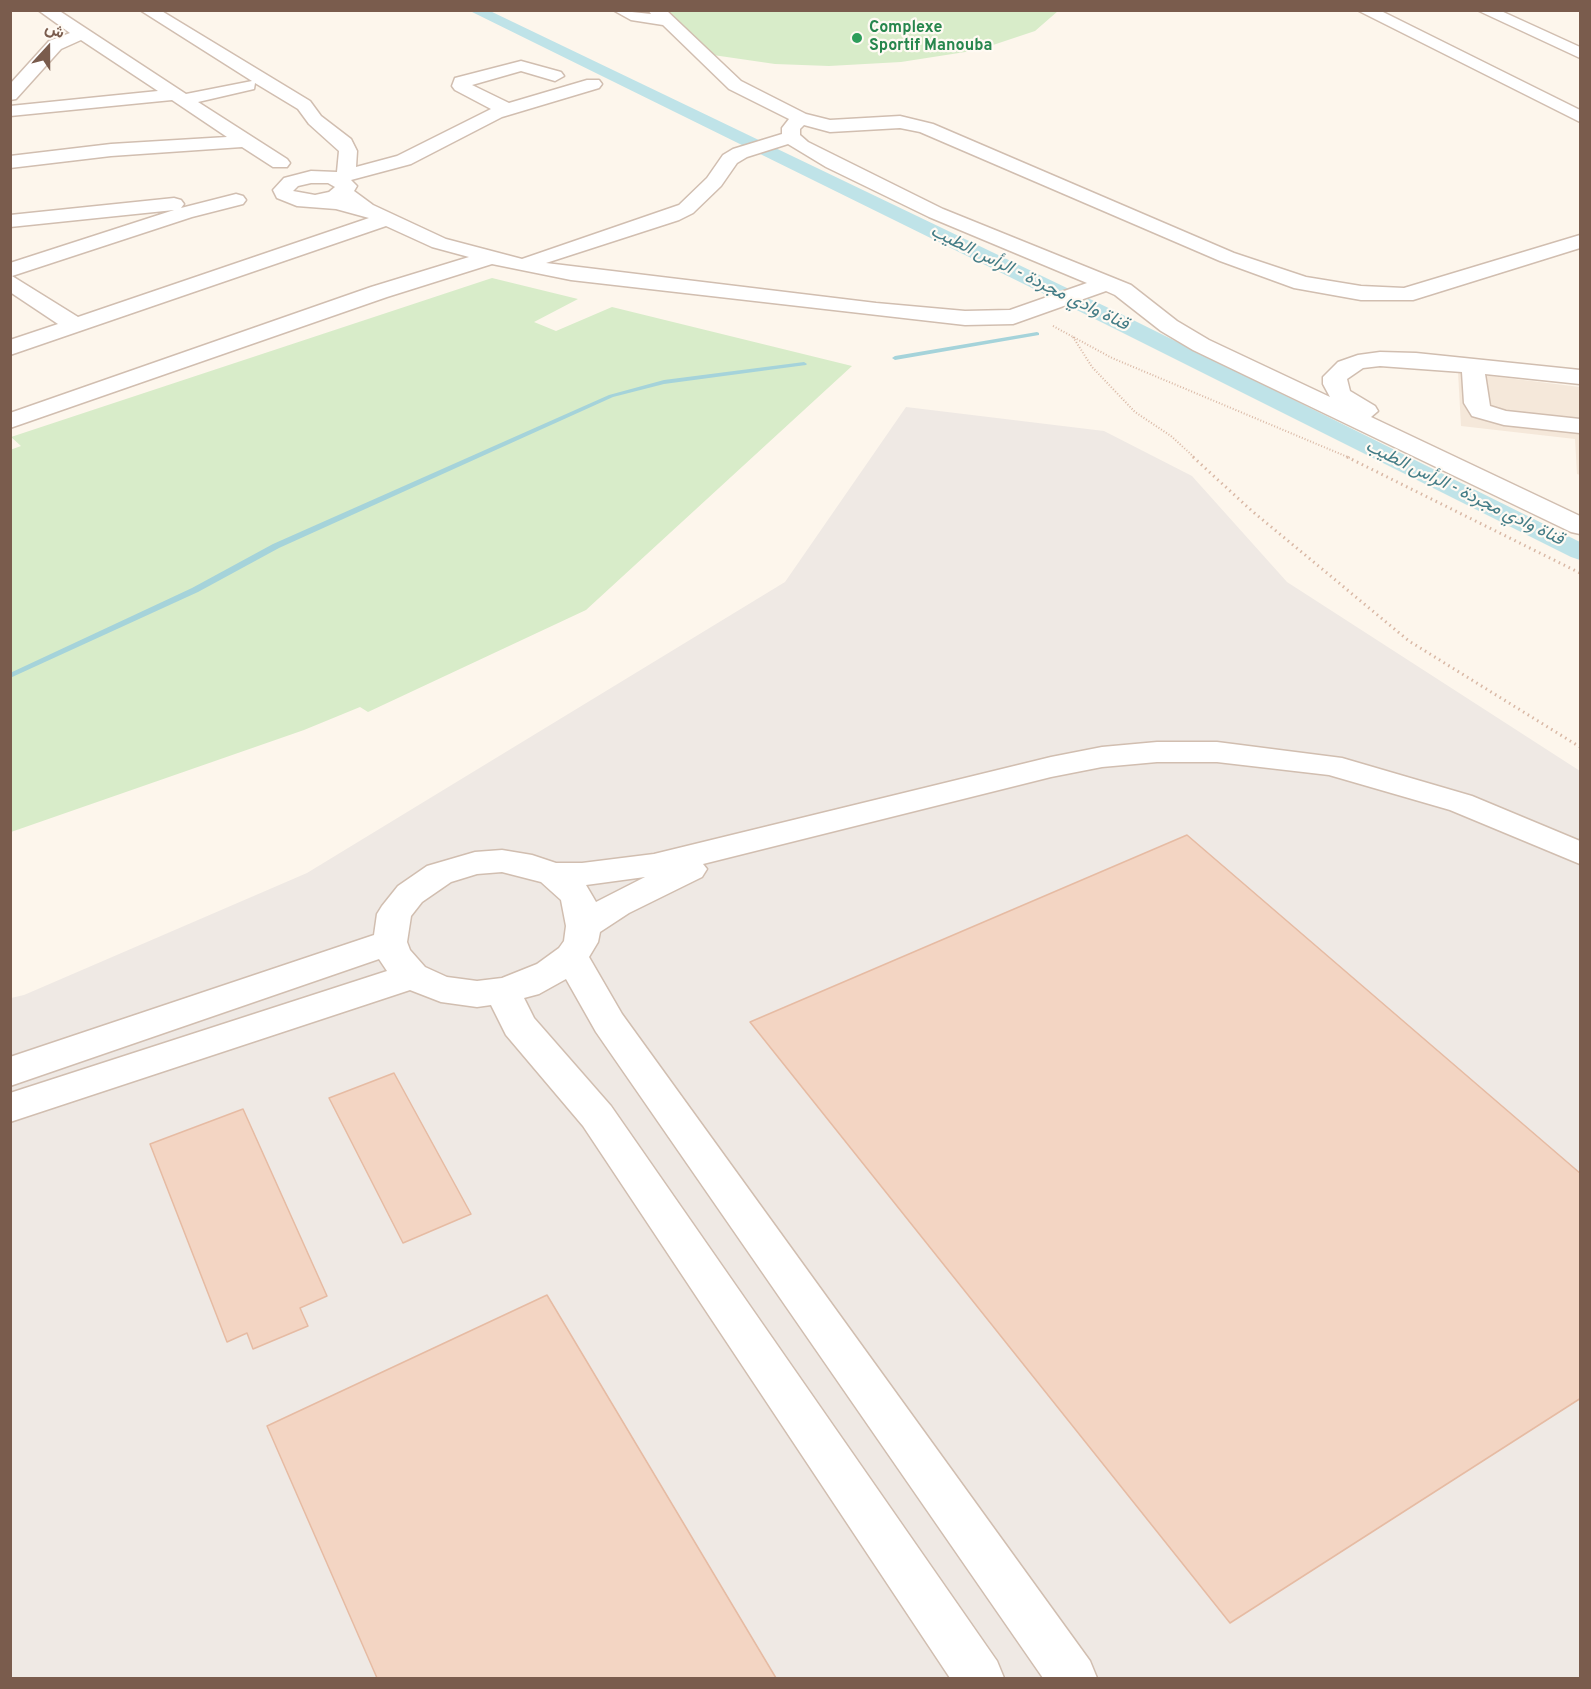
<!DOCTYPE html>
<html>
<head>
<meta charset="utf-8">
<style>
	body { margin:0 }
	#map { position:relative; width:1591px; height:1689px; overflow:hidden; background:#fdf6ec; font-family:Overpass,Vazirmatn,sans-serif }
	canvas { display:block }
	.frame { position:absolute; inset:0; border:12px solid #7a5c4d; pointer-events:none }
	.north { position:absolute; left:18px; top:18px; width:60px; height:60px; -webkit-text-stroke:4px #fffaf3; paint-order:stroke; rotate:21deg; font-size:16px; font-weight:700; line-height:24px; text-align:center; color:#7a5c4d }
	.north::after { content:''; display:block; margin:auto; width:21px; height:27px; background:#7a5c4d; clip-path:polygon(50% 0,100% 100%,50% 72%,0 100%) }
</style>
</head>
<body>
<div id="map">
<canvas width="1591" height="1689"></canvas>
<div class="frame"></div>
<div class="north">ش</div>
</div>
<script>
const ctx = document.querySelector('canvas').getContext('2d');
ctx.lineJoin = 'round';
function fillPath(path, color) { ctx.fillStyle = color; ctx.fill(path, 'evenodd'); }
const shape = rows => new Path2D(rows.map(r => 'M' + r).join(''));
function strokePath(path, color, width, dash) { ctx.strokeStyle = color; ctx.lineWidth = width; ctx.lineCap = dash ? 'butt' : 'round'; ctx.setLineDash(dash || []); ctx.stroke(path); }
function write(font, color, halo, rows, align = 'center') {
  ctx.font = font + ' Overpass,Vazirmatn,sans-serif'; ctx.lineWidth = 4.5; ctx.setLineDash([]); ctx.textBaseline = 'middle'; ctx.strokeStyle = halo; ctx.fillStyle = color; for (const [text, x, y, turn = 0] of rows) {
    ctx.save(); ctx.translate(x, y); ctx.rotate((+turn || 0) * Math.PI / 180); ctx.textAlign = isNaN(turn) ? turn : align; if (halo) ctx.strokeText(text, 0, 0); ctx.fillText(text, 0, 0); ctx.restore();
  }
}
const residential = shape([
	[1458,372,1580,387,1580,475,1577,474,1575,439,1461,426]
]);
const industrial = shape([
	[906,407,1104,431,1192,476,1287,582,1580,771,1580,1678,11,1678,11,998,24,995,307,873,785,582]
]);
const green = shape([
	[666,11,1058,11,1035,31,978,50,901,62,829,66,775,64,713,55],
	[492,278,578,299,534,322,556,331,612,307,852,366,586,610,368,712,360,707,304,730,11,832,10,450,21,446,11,437]
]);
const stream = shape([
	[1037,332,1039,333,1039,335,895,360,892,358,895,356,1037,332],
	[804,362,807,364,806,365,664,384,613,397,279,548,198,592,10,678,10,673,192,588,273,544,609,395,664,380,804,362]
]);
const canal = shape([
	[468,10,488,10,1119,313,1580,542,1580,560,1571,557,1103,323,468,10]
]);
const building = shape([
	[1187,835,1581,1174,1581,1398,1230,1623,750,1022,1187,835],
	[394,1073,471,1214,403,1243,329,1098,394,1073],
	[243,1109,327,1296,300,1308,308,1326,253,1349,247,1333,227,1342,150,1144,243,1109],
	[547,1295,776,1678,377,1678,267,1426,547,1295]
]);
const pathFar1 = shape([
	[1053,326,1112,358,1350,458],
	[1073,337,1092,367,1135,412,1171,436,1195,458]
]);
const path = shape([
	[1193,457,1252,511,1409,641,1580,747],
	[1347,457,1580,573]
]);
const minor = shape([
	[38,10,58,10,186,94,252,81,140,10,160,10,310,101,321,116,351,139,357,151,356,167,397,156,491,109,455,90,452,86,455,78,521,61,561,72,564,76,555,81,521,71,472,85,509,103,587,80,599,80,602,84,599,88,502,117,411,164,351,180,357,186,354,191,373,205,446,239,522,259,679,205,707,178,723,155,733,149,782,134,782,128,789,119,729,89,663,25,631,20,613,10,651,14,648,10,666,10,741,81,806,114,830,120,900,116,933,124,1234,253,1306,277,1361,286,1404,288,1580,235,1580,248,1413,300,1361,300,1294,288,1220,261,920,132,900,128,830,132,804,125,800,129,800,135,808,142,943,209,1131,285,1177,321,1209,340,1330,397,1323,384,1323,377,1338,362,1358,355,1380,352,1416,353,1580,370,1580,384,1485,374,1490,406,1506,411,1580,419,1580,433,1504,425,1472,416,1464,403,1462,372,1380,366,1363,368,1347,379,1350,391,1375,406,1378,411,1371,417,1580,516,1580,534,1571,532,1193,350,1161,331,1115,295,1106,291,1013,324,965,325,571,280,492,264,387,297,10,428,10,413,371,287,469,257,432,247,386,226,10,355,10,340,58,324,10,292,10,263,174,210,10,227,10,215,174,198,181,200,184,204,181,208,236,194,243,196,246,200,243,204,192,217,12,276,78,317,369,218,336,209,297,206,277,198,273,190,284,178,311,171,337,172,339,151,309,124,298,109,255,83,254,89,198,102,287,159,290,163,287,167,273,167,242,147,111,156,10,168,10,156,111,144,227,137,172,100,10,116,10,106,158,91,81,40,61,49,16,99,10,100,10,84,49,41,70,33,38,10],
	[788,144,826,167,929,217,1087,283,1010,310,965,311,876,303,546,263,679,220,693,213,721,186,737,163,747,157,788,144],
	[311,183,328,183,335,187,329,192,315,195,293,191,298,186,311,183],
	[1357,10,1379,10,1580,110,1580,122,1357,10],
	[1477,10,1499,10,1580,47,1580,58,1477,10],
	[1157,742,1217,742,1342,758,1472,796,1580,841,1580,864,1450,810,1329,775,1217,762,1157,762,1102,767,1051,777,703,864,707,869,702,877,629,913,600,932,598,942,589,957,622,1014,1090,1661,1097,1678,1043,1678,596,1032,566,979,539,994,524,998,534,1018,611,1106,997,1661,1004,1678,950,1678,583,1126,506,1035,491,1005,477,1007,441,1002,410,990,10,1122,10,1093,387,971,379,959,10,1086,10,1057,374,935,377,914,382,906,398,886,427,866,475,852,502,850,532,855,556,863,582,863,654,854,1051,757,1102,747,1157,742],
	[502,872,541,882,561,900,566,926,564,941,559,948,537,964,502,978,477,981,447,977,425,967,410,950,407,942,411,916,422,902,451,882,477,874,502,872],
	[645,877,596,902,586,885,645,877]
]);
const markers = [
	[857,38,6,"#2e9e5b"]
];
const farLeisurenames = [
	["Complexe",869,29],
	["Sportif Manouba",869,47]
];
const farWaternames = [
	["قناة وادي مجردة - الرأس الطيب",1029,279,26],
	["قناة وادي مجردة - الرأس الطيب",1464,494,26]
];
fillPath(residential, '#f5e8da');
fillPath(industrial, '#efe9e4');
fillPath(green, '#d8ecc9');
fillPath(stream, '#a5d3da');
fillPath(canal, '#bfe3e8');
fillPath(building, '#f3d5c3');
strokePath(building, '#e6bba3', 1.5);
strokePath(minor, '#d1beb0', 3);
strokePath(pathFar1, '#d9b8a5', 2, [1, 2]);
strokePath(path, '#d9b8a5', 3, [1.5, 4]);
fillPath(minor, '#fff');
for (const [x, y, r, color] of markers) { const dot = new Path2D(); dot.arc(x, y, r, 0, 2 * Math.PI); ctx.fillStyle = color; ctx.fill(dot); strokePath(dot, '#fffaf3', 2); }
write('bold 16px', '#27864d', '#fffaf3', farLeisurenames, 'left');
write('italic 18px', '#437c86', '#fffaf3', farWaternames);
</script>
</body>
</html>
